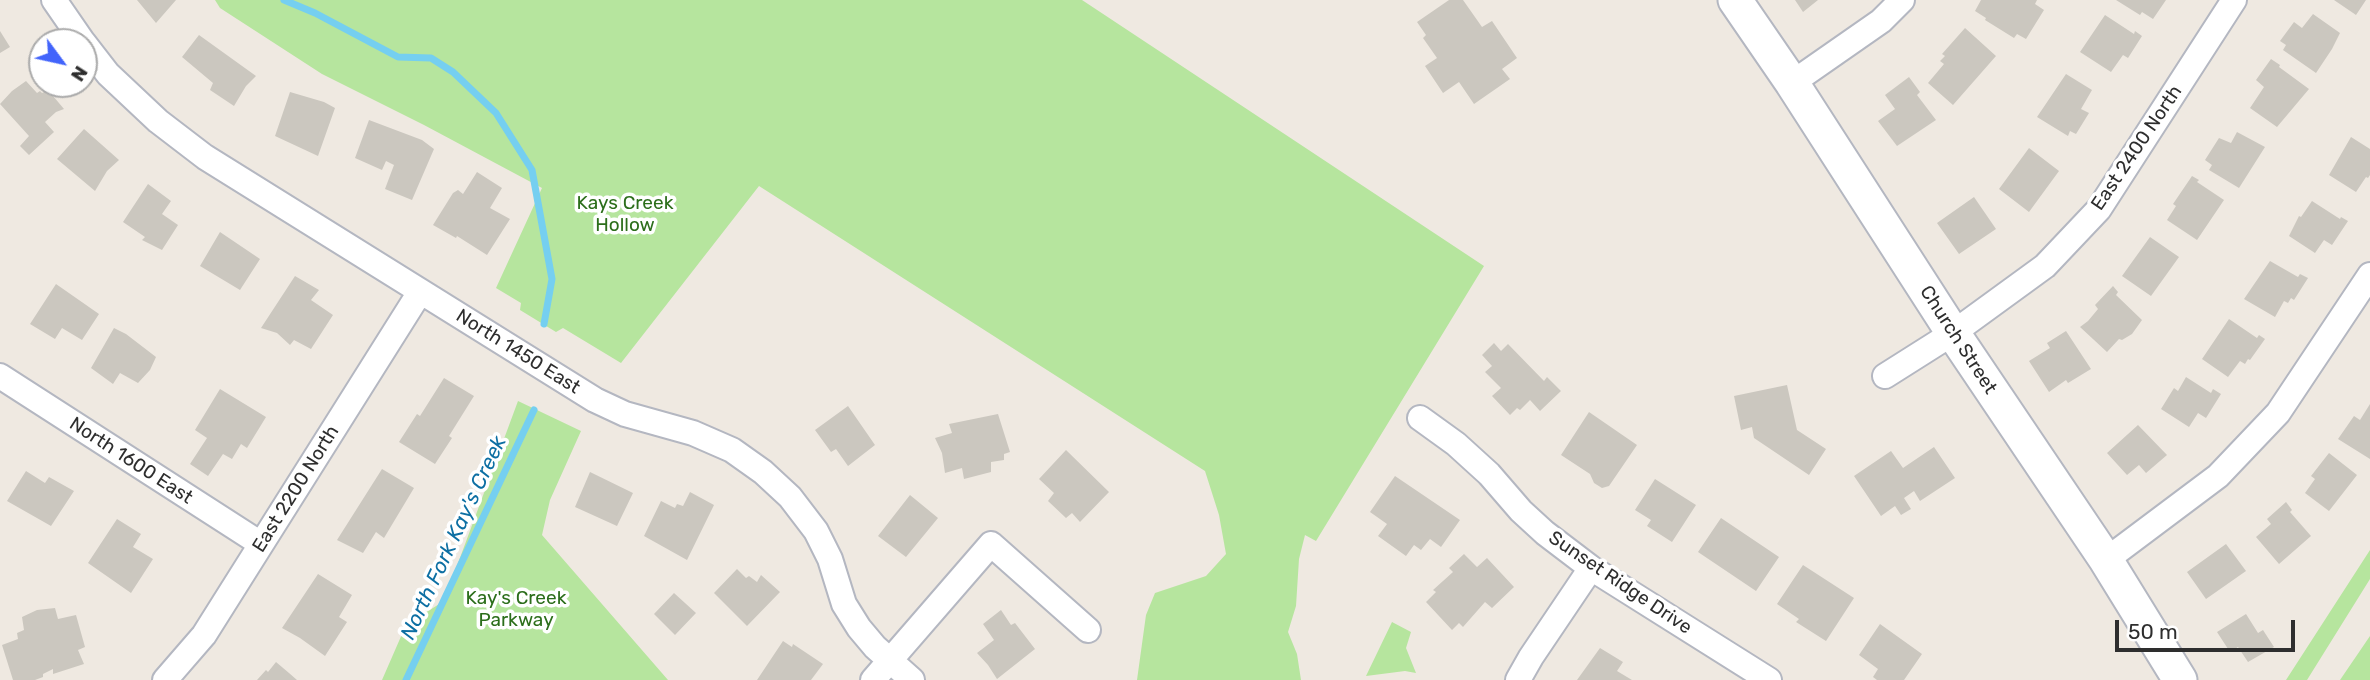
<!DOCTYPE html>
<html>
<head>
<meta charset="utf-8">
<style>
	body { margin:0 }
	#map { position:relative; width:2370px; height:680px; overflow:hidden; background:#efe9e1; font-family:Rubik,sans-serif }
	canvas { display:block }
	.north { position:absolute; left:28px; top:28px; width:70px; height:70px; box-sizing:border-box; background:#fff; border:2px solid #ababab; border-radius:50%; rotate:123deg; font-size:19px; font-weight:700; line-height:28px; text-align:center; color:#2e2e2e }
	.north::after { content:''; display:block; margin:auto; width:24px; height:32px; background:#4264fb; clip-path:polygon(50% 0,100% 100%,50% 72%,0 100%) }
	.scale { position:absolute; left:2115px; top:620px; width:180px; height:32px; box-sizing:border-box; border:4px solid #2e2e2e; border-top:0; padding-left:9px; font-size:21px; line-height:24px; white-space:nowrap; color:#2e2e2e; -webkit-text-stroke:5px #fff; paint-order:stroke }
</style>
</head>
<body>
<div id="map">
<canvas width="2370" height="680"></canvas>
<div class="north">N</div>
<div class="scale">50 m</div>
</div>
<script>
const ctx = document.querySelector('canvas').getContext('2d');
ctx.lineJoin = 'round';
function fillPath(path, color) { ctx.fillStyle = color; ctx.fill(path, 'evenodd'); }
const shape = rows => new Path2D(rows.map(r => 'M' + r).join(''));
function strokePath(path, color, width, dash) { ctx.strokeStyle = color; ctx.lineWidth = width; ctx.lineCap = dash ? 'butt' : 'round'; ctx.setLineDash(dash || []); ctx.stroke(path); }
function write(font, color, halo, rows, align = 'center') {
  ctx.font = font + ' Rubik,sans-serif'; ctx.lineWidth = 7; ctx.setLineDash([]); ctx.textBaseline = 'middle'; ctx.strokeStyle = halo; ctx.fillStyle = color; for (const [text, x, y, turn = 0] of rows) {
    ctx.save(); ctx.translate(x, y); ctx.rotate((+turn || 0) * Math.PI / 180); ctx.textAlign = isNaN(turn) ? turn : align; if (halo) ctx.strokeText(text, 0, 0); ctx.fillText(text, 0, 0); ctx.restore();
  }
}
const green = shape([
	[215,0,1082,0,1484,266,1316,541,1305,535,1299,559,1296,606,1288,632,1297,654,1301,680,1137,680,1146,615,1155,593,1206,576,1226,554,1219,515,1205,471,759,186,621,363,563,328,556,332,520,310,521,303,496,288,542,188,424,125,322,74,220,8],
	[518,401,581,431,550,500,542,535,668,680,382,680,406,625,444,601],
	[2370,550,2370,579,2307,680,2286,680],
	[1392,622,1411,632,1406,648,1416,673,1405,671,1366,676],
	[2370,636,2370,680,2340,680]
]);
const stream = shape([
	[284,0,315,13,398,57,431,58,453,72,496,113,532,170,552,279,544,324],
	[406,680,534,410]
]);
const building = shape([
	[137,0,176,0,156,23],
	[1449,0,1463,0,1482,27,1492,21,1517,58,1502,69,1510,79,1474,104,1459,82,1443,93,1425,66,1437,58,1423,38,1426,35,1417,22],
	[1795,0,1818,0,1803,12],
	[1981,0,2037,0,2035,4,2044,10,2026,39,2017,34,2014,38,1985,20,1986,18,1975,11],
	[2116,0,2166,0,2153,19,2142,12,2140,15],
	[2334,0,2366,0,2356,15],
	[2313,14,2340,33,2332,49,2316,73,2283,50,2286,45,2280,41,2294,22,2302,28],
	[2105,15,2134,34,2135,31,2142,36,2128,58,2123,55,2111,72,2080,52],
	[1965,28,1996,56,1953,105,1928,83,1944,64,1940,61,1945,56,1942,54],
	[0,31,10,47,0,53],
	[199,35,256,76,246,86,234,106,210,90,213,83,182,57],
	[2271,59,2280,65,2279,67,2309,89,2277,127,2250,108,2264,87,2256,80],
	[2066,74,2092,90,2081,109,2089,113,2076,134,2070,131,2068,136,2037,117],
	[1909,77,1920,92,1917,95,1936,120,1897,146,1878,121,1895,109,1885,95],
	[26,81,37,93,40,91,42,93,48,90,64,109,56,112,45,122,54,132,29,155,20,146,29,136,0,104,12,91],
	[290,92,324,102,335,108,318,156,275,136],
	[369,120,422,140,434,149,412,200,385,189,394,165,386,161,382,170,355,158],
	[84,129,119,160,107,171,95,191,57,159],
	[2237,132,2265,147,2239,188,2209,170,2212,165,2205,160,2219,138,2231,143],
	[2351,137,2370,149,2370,175,2368,178,2366,177,2356,192,2329,175],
	[2029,148,2059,171,2029,212,1999,189],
	[477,172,502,188,490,208,510,219,487,255,457,236,456,238,433,225,453,193,458,190,463,194],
	[2192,176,2199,180,2197,182,2224,200,2197,240,2167,220,2176,206,2173,204],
	[148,184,171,201,162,214,178,225,162,250,142,240,145,237,123,222],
	[1974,197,1996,229,1959,254,1937,223],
	[2312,201,2340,219,2341,217,2348,221,2332,245,2324,240,2315,253,2289,236,2299,216,2301,217],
	[220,232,260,259,240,290,200,266],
	[2150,237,2179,257,2151,296,2122,276],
	[2270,261,2298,277,2300,274,2308,278,2294,300,2291,298,2288,303,2284,301,2275,317,2244,299],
	[295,276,319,290,311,300,333,315,311,349,294,340,290,345,277,333,261,328],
	[56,284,99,314,82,340,62,328,55,339,30,324],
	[2113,286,2118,292,2116,295,2142,320,2132,334,2122,340,2119,339,2107,352,2080,327,2088,321,2098,309,2095,305],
	[2229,319,2257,338,2259,335,2265,339,2250,360,2248,359,2245,364,2240,361,2228,377,2202,359],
	[114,328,126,334,156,357,150,370,138,383,120,373,113,384,91,368],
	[2066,331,2091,369,2068,383,2066,380,2049,392,2029,361,2050,348,2047,343],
	[1494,343,1501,351,1508,344,1544,381,1547,377,1561,391,1540,411,1530,400,1520,410,1517,408,1510,415,1492,396,1501,388,1485,372,1492,366,1482,355],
	[2186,377,2211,393,2213,389,2221,394,2206,418,2198,413,2189,427,2161,409,2174,388,2178,391],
	[444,378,474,396,449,436,452,438,435,464,399,442,417,414,420,416],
	[1787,385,1797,430,1826,449,1809,475,1754,438,1752,427,1741,430,1734,396],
	[220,389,266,417,247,448,241,444,232,459,223,454,208,476,190,464,207,438,195,430],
	[2370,404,2370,459,2338,439,2354,416,2360,420],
	[848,406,875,445,848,466,836,449,831,452,815,430],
	[1589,412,1637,445,1609,486,1602,488,1594,483,1590,474,1561,455],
	[998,414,1010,452,1004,454,1004,460,991,462,991,472,964,479,962,468,945,473,942,453,935,438,952,433,949,424],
	[2138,425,2167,455,2146,473,2139,465,2127,475,2107,453],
	[1934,447,1955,478,1920,501,1914,491,1904,498,1911,509,1901,515,1895,506,1881,516,1854,476,1891,451,1903,468],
	[1066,450,1109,492,1080,522,1072,513,1066,518,1048,501,1054,493,1039,479],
	[2329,453,2357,475,2329,511,2305,493,2315,479,2311,476],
	[382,469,414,488,384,538,376,532,363,553,337,540],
	[26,471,45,483,49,477,74,491,51,526,7,501],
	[590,472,633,493,617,526,575,507],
	[1395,476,1460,520,1441,547,1430,539,1421,550,1414,545,1406,556,1378,536,1387,524,1370,512],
	[1655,479,1696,505,1672,542,1647,526,1651,520,1635,510],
	[690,492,714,505,687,560,644,536,661,501,675,508,677,504,683,506],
	[910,495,938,518,906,557,878,536],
	[2286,502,2292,510,2290,512,2311,536,2279,564,2256,537,2271,524,2267,519],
	[1721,518,1779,557,1756,591,1698,552],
	[117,519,141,534,133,547,153,559,131,593,88,563],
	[2226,544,2246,571,2206,599,2187,572],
	[1464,554,1477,567,1487,558,1514,587,1492,608,1485,602,1463,627,1459,623,1452,630,1426,602,1436,592,1433,590,1453,572,1449,568],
	[1803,565,1854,598,1826,641,1796,622,1799,619,1777,604],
	[737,569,746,578,749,576,757,582,761,575,780,592,747,626,714,593],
	[318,574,352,595,339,617,347,622,325,656,300,638,282,628],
	[674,593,696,613,675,635,654,614],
	[55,608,58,619,76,615,85,647,78,650,84,664,53,674,53,669,43,674,43,677,35,680,13,680,2,645,18,639,17,633,24,630,22,617,37,610],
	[1001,610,1011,625,1015,623,1035,649,997,679,988,665,977,653,994,640,983,624],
	[2246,614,2258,633,2263,630,2274,647,2248,662,2238,647,2230,652,2217,632],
	[1880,624,1922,654,1904,680,1877,680,1873,677,1878,669,1859,655],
	[783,641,792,647,793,644,823,664,811,680,757,680],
	[1600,648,1623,662,1617,671,1632,680,1577,680],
	[276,662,289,673,297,680,257,680,266,670,268,672]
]);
const street = shape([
	[54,0,83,42],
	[84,43,108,74,158,121,205,157,595,400,625,414,693,433,732,450,763,472,790,497,816,531,830,559,844,604,859,628,875,647,912,680],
	[1792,83,1881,21,1902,0],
	[0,376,261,544],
	[1885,376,1953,333,2045,266,2099,209,2234,0],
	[1420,418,1456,444,1489,474,1521,511,1545,533,1591,568,1769,680],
	[2106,560,2218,476,2278,413,2370,275],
	[165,680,204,635,420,292],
	[873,680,991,544,1088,630],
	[1518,680,1531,657,1591,568]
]);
const secondary = shape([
	[1735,0,1792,83,1953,333,2106,560,2180,680]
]);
const streetNames = [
	["East 2400 North",2137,148,-56],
	["Church Street",1958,340,57],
	["North 1450 East",518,352,32],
	["North 1600 East",131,461,33],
	["East 2200 North",296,489,-58],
	["Sunset Ridge Drive",1620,583,34]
];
const parkNames = [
	["Kays Creek",625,204],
	["Hollow",625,226],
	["Kay's Creek",516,599],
	["Parkway",516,621]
];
const waterNames = [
	["North Fork Kay's Creek",454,538,-65]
];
fillPath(green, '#b6e59e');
strokePath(stream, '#75cff0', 7);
fillPath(building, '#cbc7bf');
strokePath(street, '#b4b7c1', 28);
strokePath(secondary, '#b4b7c1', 37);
strokePath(street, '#fff', 24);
strokePath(secondary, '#fff', 33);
write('19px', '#2e2e2e', '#fff', streetNames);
write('19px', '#2c6e1b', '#fff', parkNames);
write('italic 21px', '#0d6fa3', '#fff', waterNames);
</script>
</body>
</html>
